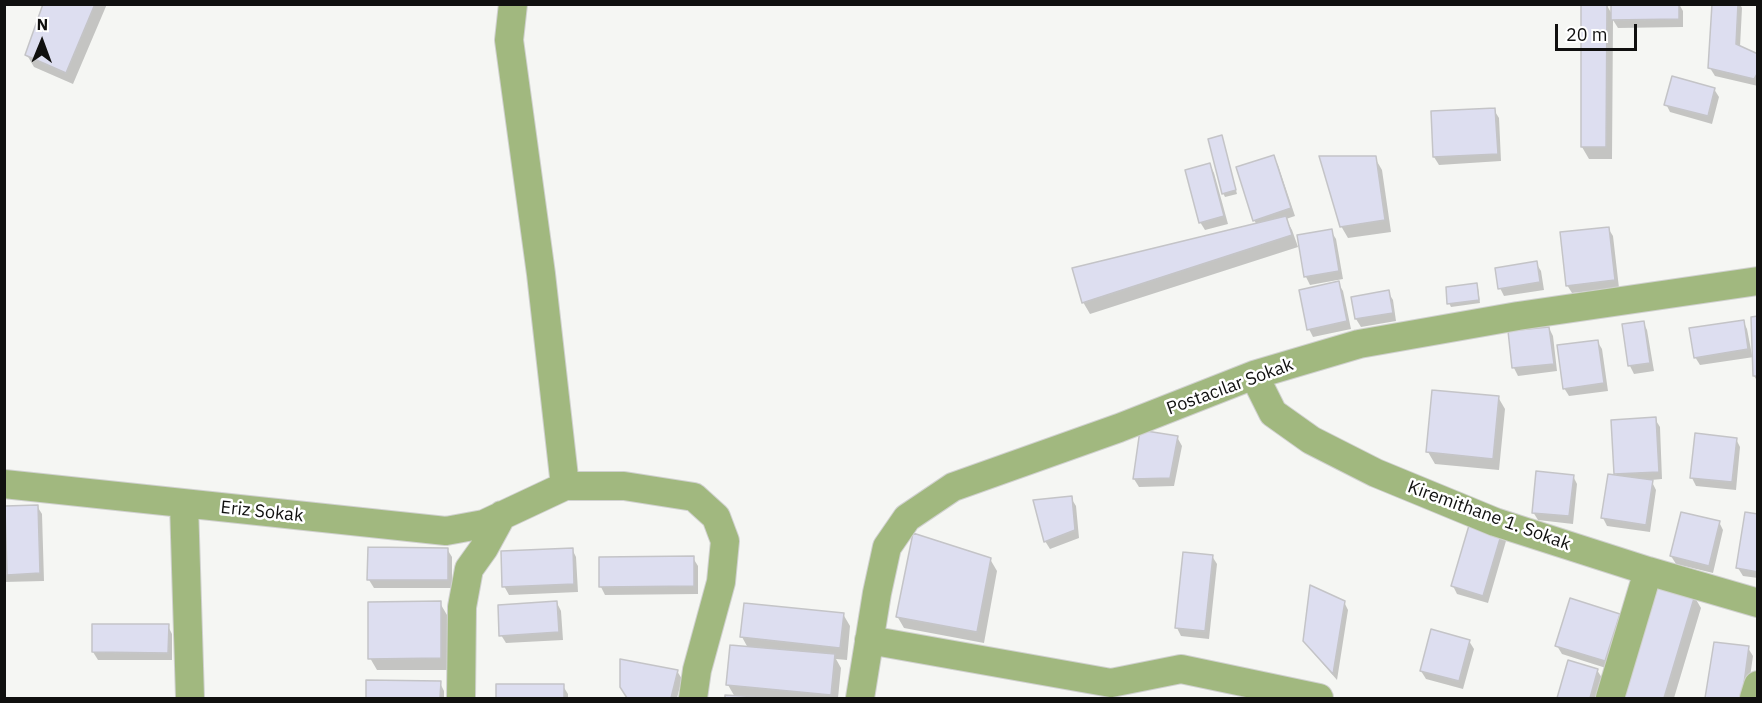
<!DOCTYPE html>
<html>
<head>
<meta charset="utf-8">
<style>
	body { margin:0 }
	#map { position:relative; width:1762px; height:703px; overflow:hidden; background:#f5f6f3; font-family:"IBM Plex Sans",sans-serif }
	canvas { display:block }
	.frame { position:absolute; inset:0; border:6px solid #10100f; pointer-events:none }
	.north { position:absolute; left:12px; top:12px; width:60px; height:60px; -webkit-text-stroke:4px #fff; paint-order:stroke; rotate:1deg; font-size:16px; font-weight:700; line-height:24px; text-align:center; color:#10100f }
	.north::after { content:''; display:block; margin:auto; width:21px; height:27px; background:#10100f; clip-path:polygon(50% 0,100% 100%,50% 72%,0 100%) }
	.scale { position:absolute; left:1555px; top:24px; width:82px; height:27px; box-sizing:border-box; border:3px solid #10100f; border-top:0; padding-left:8px; font-size:18px; line-height:21px; white-space:nowrap; color:#10100f; -webkit-text-stroke:4px #fff; paint-order:stroke }
</style>
</head>
<body>
<div id="map">
<canvas width="1762" height="703"></canvas>
<div class="frame"></div>
<div class="north">N</div>
<div class="scale">20 m</div>
</div>
<script>
const ctx = document.querySelector('canvas').getContext('2d');
ctx.lineJoin = 'round';
function fillPath(path, color) { ctx.fillStyle = color; ctx.fill(path, 'evenodd'); }
const shape = rows => new Path2D(rows.map(r => 'M' + r).join(''));
function strokePath(path, color, width, dash) { ctx.strokeStyle = color; ctx.lineWidth = width; ctx.lineCap = dash ? 'butt' : 'round'; ctx.setLineDash(dash || []); ctx.stroke(path); }
function write(font, color, halo, rows, align = 'center') {
  ctx.font = font + ' "IBM Plex Sans",sans-serif'; ctx.lineWidth = 5; ctx.setLineDash([]); ctx.textBaseline = 'middle'; ctx.strokeStyle = halo; ctx.fillStyle = color; for (const [text, x, y, turn = 0] of rows) {
    ctx.save(); ctx.translate(x, y); ctx.rotate((+turn || 0) * Math.PI / 180); ctx.textAlign = isNaN(turn) ? turn : align; if (halo) ctx.strokeText(text, 0, 0); ctx.fillText(text, 0, 0); ctx.restore();
  }
}
const shadow = shape([
	[45,4,107,4,73,84,34,67,27,55],
	[1606,4,1613,16,1679,4,1683,11,1683,27,1618,28,1613,20,1612,159,1589,159,1582,147],
	[1714,4,1740,4,1742,8,1740,47,1758,55,1758,86,1715,76,1710,68],
	[1714,89,1719,97,1712,124,1670,112,1666,104],
	[1494,110,1499,118,1501,161,1439,165,1434,157],
	[1223,141,1237,194,1225,197,1223,193],
	[1274,157,1278,165,1295,216,1286,219,1292,230,1298,247,1090,314,1083,302,1257,225,1254,220],
	[1375,158,1382,170,1391,232,1348,238,1341,226],
	[1210,165,1214,173,1228,224,1205,230,1200,222],
	[1608,228,1613,236,1619,288,1572,293,1567,285],
	[1331,231,1336,239,1343,279,1310,285,1306,277],
	[1536,263,1541,271,1544,290,1504,296,1500,288],
	[1338,283,1343,291,1351,329,1313,337,1309,329],
	[1476,285,1478,288,1480,303,1451,307,1449,303],
	[1388,292,1393,300,1396,321,1361,327,1356,319],
	[1758,318,1758,382,1754,376,1754,357,1700,365,1695,357,1743,321,1747,329,1752,355,1754,355],
	[1643,322,1647,330,1654,371,1634,374,1630,366,1623,325],
	[1549,328,1553,336,1557,371,1518,376,1514,368,1510,332],
	[1597,341,1602,349,1608,391,1569,396,1564,388],
	[1498,397,1505,409,1499,470,1435,464,1428,452],
	[1655,419,1660,427,1662,479,1651,480,1656,490,1650,532,1607,526,1603,518,1618,477,1616,473],
	[1177,437,1182,446,1174,486,1139,487,1134,479],
	[1736,439,1740,447,1736,490,1696,486,1692,478],
	[1573,476,1577,484,1573,524,1538,520,1533,512],
	[1071,498,1076,506,1079,538,1050,549,1045,541],
	[37,506,42,514,44,581,4,582,4,507],
	[1758,515,1758,578,1743,576,1738,568],
	[1719,522,1723,530,1713,573,1676,564,1671,556],
	[1501,533,1506,541,1488,603,1457,594,1453,586],
	[447,549,452,557,452,588,374,588,369,580],
	[572,549,576,557,578,592,509,595,504,586],
	[1212,556,1217,564,1209,639,1181,636,1177,628],
	[693,558,698,566,698,594,605,595,601,587],
	[990,559,997,571,984,643,904,628,897,616],
	[1694,596,1701,608,1674,698,1619,698],
	[1344,602,1348,610,1337,680,1310,649,1305,641],
	[440,603,447,615,447,670,377,670,370,658],
	[557,603,561,611,563,640,506,643,501,635],
	[843,614,850,626,847,660,836,659,841,668,838,698,726,698,727,696,735,697,728,685,748,648,742,637],
	[1619,615,1623,623,1609,669,1562,654,1557,646],
	[168,626,172,634,172,660,98,660,93,652],
	[1469,641,1474,649,1463,689,1426,679,1421,671],
	[1715,643,1748,648,1753,656,1747,698,1707,698],
	[1569,662,1597,670,1602,678,1596,698,1559,698],
	[677,671,682,679,677,698,628,698,622,687],
	[368,681,440,683,444,691,444,698,367,698],
	[497,686,563,686,568,694,568,698,497,698]
]);
const building = shape([
	[43,4,95,4,66,73,25,55,43,4],
	[1581,4,1607,4,1606,147,1581,147,1581,4],
	[1611,4,1679,4,1679,19,1611,20,1611,4],
	[1712,4,1738,4,1736,44,1758,54,1758,72,1754,79,1708,68,1712,4],
	[1672,76,1715,88,1708,116,1664,105,1672,76],
	[1495,108,1498,154,1433,157,1431,111,1495,108],
	[1222,135,1236,190,1222,194,1208,139,1222,135],
	[1274,155,1291,208,1253,221,1236,167,1274,155],
	[1319,156,1376,156,1385,220,1340,227,1319,156],
	[1210,163,1224,216,1199,223,1185,170,1210,163],
	[1286,216,1292,235,1082,303,1072,268,1286,216],
	[1609,227,1615,280,1566,286,1560,232,1609,227],
	[1332,229,1339,271,1304,277,1297,235,1332,229],
	[1537,261,1540,282,1498,289,1495,268,1537,261],
	[1339,281,1347,321,1307,330,1299,290,1339,281],
	[1477,283,1479,300,1447,304,1446,287,1477,283],
	[1389,290,1393,313,1355,319,1351,297,1389,290],
	[1758,316,1758,376,1753,376,1751,317,1758,316],
	[1744,320,1748,349,1694,358,1689,328,1744,320],
	[1644,321,1650,363,1628,366,1622,324,1644,321],
	[1549,327,1554,364,1512,368,1508,331,1549,327],
	[1598,340,1604,383,1563,389,1557,345,1598,340],
	[1432,390,1499,396,1493,459,1426,452,1432,390],
	[1656,417,1659,472,1614,474,1611,420,1656,417],
	[1140,430,1178,436,1170,478,1133,479,1140,430],
	[1695,433,1737,438,1732,482,1690,478,1695,433],
	[1536,471,1574,475,1569,516,1532,513,1536,471],
	[1608,474,1653,480,1646,525,1601,518,1608,474],
	[1072,496,1075,530,1044,542,1033,500,1072,496],
	[38,505,40,573,7,575,5,506,38,505],
	[4,506,7,575,4,575,4,506],
	[1681,512,1720,521,1709,566,1670,556,1681,512],
	[1745,512,1758,514,1758,572,1736,568,1745,512],
	[1470,522,1502,532,1483,596,1451,586,1470,522],
	[913,533,991,558,977,632,896,617,913,533],
	[368,547,448,548,448,580,367,580,368,547],
	[573,548,574,584,502,587,501,551,573,548],
	[1183,552,1213,555,1205,631,1175,628,1183,552],
	[694,556,694,586,599,587,599,557,694,556],
	[1653,582,1695,595,1664,698,1618,698,1653,582],
	[1310,585,1345,601,1333,674,1303,641,1310,585],
	[1570,598,1620,614,1605,661,1555,646,1570,598],
	[441,601,441,658,368,659,368,602,441,601],
	[557,601,559,632,499,636,498,605,557,601],
	[744,603,844,613,840,648,740,637,744,603],
	[92,624,169,624,168,653,92,652,92,624],
	[1431,629,1470,640,1459,681,1420,671,1431,629],
	[1714,642,1749,646,1742,698,1705,698,1714,642],
	[730,645,835,654,831,695,726,685,730,645],
	[620,659,678,670,671,698,627,698,620,687,620,659],
	[1568,660,1598,669,1590,698,1557,698,1568,660],
	[366,680,441,681,440,698,366,698,366,680],
	[496,684,564,684,564,698,496,698,496,684],
	[725,695,777,698,725,698,725,695]
]);
const street = shape([
	[513,4,509,40,541,274,565,486],
	[1254,375,1273,413,1311,440,1376,473,1495,522,1648,571,1758,603],
	[4,484,446,531,484,524,565,486,624,486,694,497,716,517,725,541,721,582,697,670,693,698],
	[184,504,190,698],
	[869,640,1111,683,1181,669,1319,698],
	[461,698,462,607,469,569,484,548,502,515],
	[860,698,877,593,887,547,907,518,953,487,1119,428,1254,375,1359,344,1518,316,1758,281],
	[1610,698,1648,571],
	[1754,698,1758,685]
]);
const streetNames = [
	["Postacılar Sokak",1230,387,-20],
	["Eriz Sokak",262,512,6],
	["Kiremithane 1. Sokak",1489,516,20]
];
fillPath(shadow, '#0003');
fillPath(building, '#dddef0');
strokePath(building, '#c4c4c7', 1.5);
strokePath(street, '#d0d1cf', 30);
strokePath(street, '#a1b87f', 28);
write('18px', '#10100f', '#fff', streetNames);
</script>
</body>
</html>
